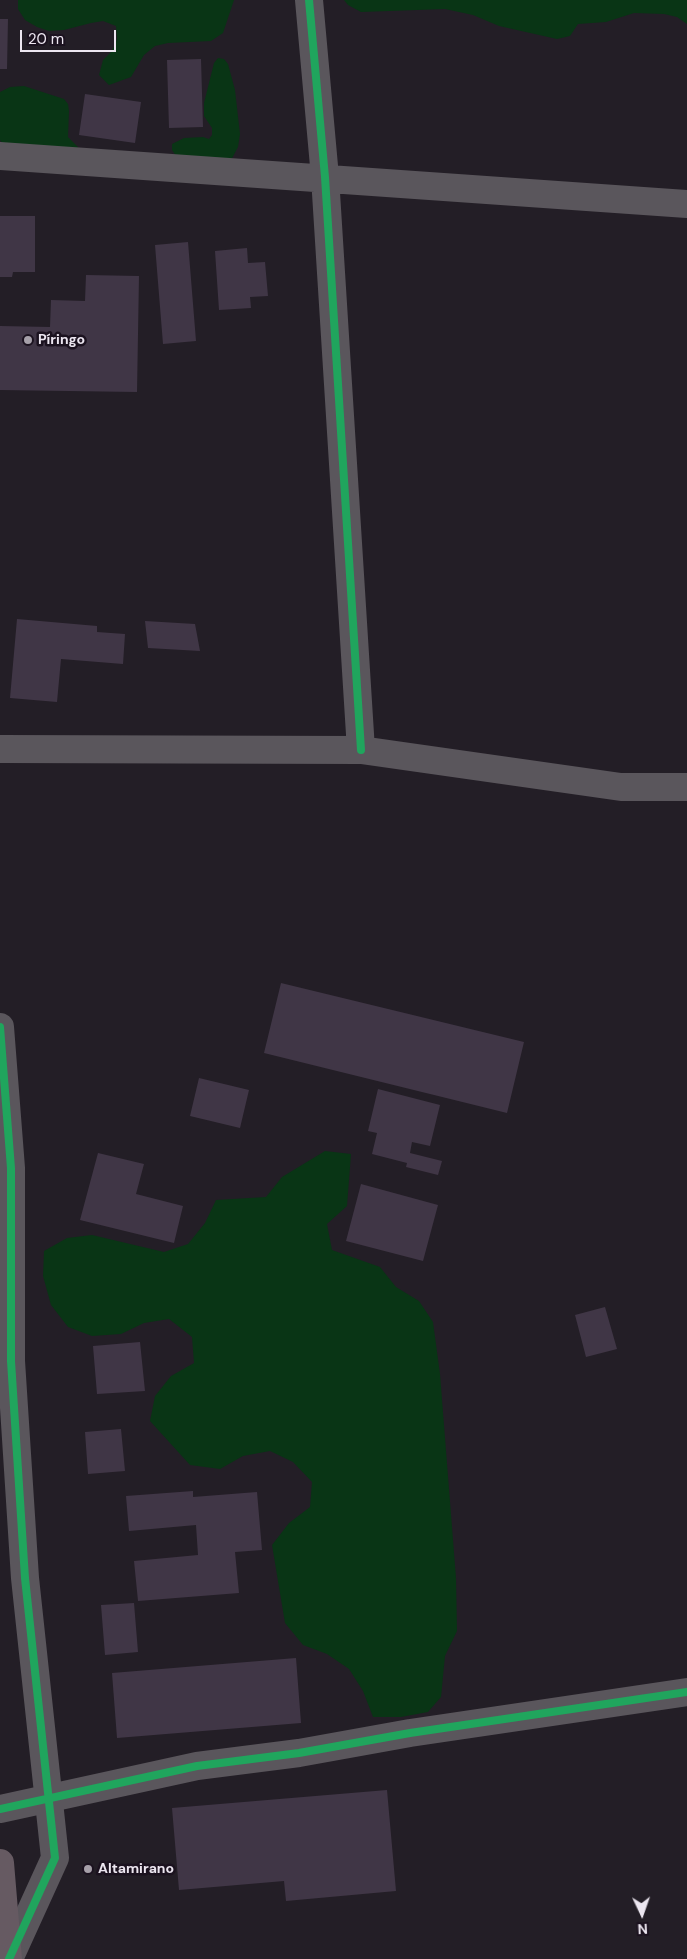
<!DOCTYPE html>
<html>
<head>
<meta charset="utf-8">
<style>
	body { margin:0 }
	#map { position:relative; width:687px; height:1959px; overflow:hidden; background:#231e26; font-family:"DM Sans",sans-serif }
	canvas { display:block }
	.north { position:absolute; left:617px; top:1889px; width:50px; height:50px; -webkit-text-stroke:4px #1b121f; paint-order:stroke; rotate:177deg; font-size:14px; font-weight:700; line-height:20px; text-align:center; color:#ece6f0 }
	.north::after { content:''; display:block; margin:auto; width:18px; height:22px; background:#ece6f0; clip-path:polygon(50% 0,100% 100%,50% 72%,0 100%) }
	.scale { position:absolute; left:20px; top:30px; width:96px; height:22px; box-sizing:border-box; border:2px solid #ece6f0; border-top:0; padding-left:6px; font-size:15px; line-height:18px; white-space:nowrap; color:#ece6f0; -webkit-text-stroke:4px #1b121f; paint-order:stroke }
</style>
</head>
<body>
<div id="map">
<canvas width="687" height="1959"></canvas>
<div class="north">N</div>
<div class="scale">20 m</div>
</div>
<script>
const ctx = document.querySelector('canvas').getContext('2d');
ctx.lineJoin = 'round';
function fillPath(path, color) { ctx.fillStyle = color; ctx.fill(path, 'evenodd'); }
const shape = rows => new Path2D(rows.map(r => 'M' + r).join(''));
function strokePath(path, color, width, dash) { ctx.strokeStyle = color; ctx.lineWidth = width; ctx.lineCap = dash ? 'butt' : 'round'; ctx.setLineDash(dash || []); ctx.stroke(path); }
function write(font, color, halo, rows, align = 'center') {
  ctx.font = font + ' "DM Sans",sans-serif'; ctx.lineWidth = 5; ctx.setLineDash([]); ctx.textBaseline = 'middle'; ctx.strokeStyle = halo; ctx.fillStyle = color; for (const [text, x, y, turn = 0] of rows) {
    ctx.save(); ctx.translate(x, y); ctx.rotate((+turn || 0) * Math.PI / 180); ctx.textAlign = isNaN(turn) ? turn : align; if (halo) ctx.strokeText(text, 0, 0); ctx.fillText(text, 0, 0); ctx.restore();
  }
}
const green = shape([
	[18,0,234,0,223,33,211,41,168,43,155,46,144,55,131,77,109,85,99,75,103,60,112,51,117,39,116,26,103,21,91,23,64,30,49,31,37,27,25,20,18,9],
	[344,0,687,0,687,24,677,17,664,14,634,13,606,22,578,24,570,36,557,39,499,26,473,15,445,9,361,12,348,5],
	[218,58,224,59,228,64,235,90,240,134,238,147,228,166,180,162,172,150,172,144,184,138,203,137,209,139,212,135,212,128,204,116,204,103,214,63],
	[24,86,64,99,68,104,69,111,68,137,78,147,80,153,2,143,0,140,0,92,10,87],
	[325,1151,351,1154,347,1206,327,1224,332,1250,380,1267,396,1287,419,1301,433,1322,440,1374,456,1578,457,1631,445,1656,441,1697,428,1712,401,1717,373,1717,363,1691,349,1669,327,1654,303,1645,285,1623,272,1545,289,1523,310,1507,312,1482,293,1462,270,1451,243,1456,220,1469,190,1465,150,1421,155,1396,171,1376,194,1363,192,1337,169,1319,144,1323,121,1334,92,1336,68,1327,51,1305,43,1276,44,1251,67,1238,92,1235,164,1252,188,1244,205,1223,216,1200,266,1197,282,1177]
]);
const building = shape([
	[0,19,8,19,7,69,0,69],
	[201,59,203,127,169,128,167,60],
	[85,94,141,102,135,143,79,135],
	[0,216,35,216,35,272,13,272,12,277,0,277],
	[188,242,196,341,163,344,155,245],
	[247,248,248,263,265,262,268,296,250,297,251,308,219,310,215,251],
	[86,275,139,276,137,392,0,390,0,326,50,327,51,300,85,301],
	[17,619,97,626,97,632,125,634,123,664,61,659,57,702,10,698],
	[145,621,195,624,200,651,148,648],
	[281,983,524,1042,507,1113,264,1053],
	[199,1078,249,1090,240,1128,190,1116],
	[378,1089,440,1105,430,1146,412,1142,410,1153,442,1161,438,1175,406,1167,407,1163,372,1154,377,1133,368,1131],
	[98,1153,144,1164,136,1194,183,1206,174,1243,80,1220],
	[361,1184,438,1205,423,1261,346,1241],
	[605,1307,617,1349,586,1357,575,1315],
	[140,1342,145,1391,97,1394,93,1346],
	[121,1429,125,1471,88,1474,85,1432],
	[193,1491,193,1497,257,1492,262,1550,235,1552,239,1593,138,1601,134,1561,198,1555,196,1525,129,1531,126,1496],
	[134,1603,138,1652,105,1655,101,1605],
	[296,1658,301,1723,117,1738,112,1673],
	[387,1790,396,1891,286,1901,284,1881,179,1890,172,1808]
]);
const minor = shape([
	[309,0,325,177,361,750],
	[0,156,687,204],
	[0,749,361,750,621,787,687,787],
	[0,1027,11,1168,11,1361,25,1578,55,1858,9,1959],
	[0,1809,197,1766,299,1753,410,1733,687,1692]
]);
const highway = shape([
	[0,1863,8,1959]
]);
const cycleway = shape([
	[309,0,325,177,361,750],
	[0,1027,11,1168,11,1361,25,1578,55,1858,9,1959],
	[0,1809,197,1766,299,1753,410,1733,687,1692]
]);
const markers = [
	[28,340,5,"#a6a0a9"],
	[88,1869,5,"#a6a0a9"]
];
const poiNames = [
	["Píringo",38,340],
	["Altamirano",98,1869]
];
fillPath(green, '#093515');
fillPath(building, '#403646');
strokePath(minor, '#5a565c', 28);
strokePath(highway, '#665a62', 28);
strokePath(cycleway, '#20a55d', 8);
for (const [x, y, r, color] of markers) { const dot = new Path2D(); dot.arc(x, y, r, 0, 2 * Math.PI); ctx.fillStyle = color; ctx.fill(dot); strokePath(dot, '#1b121f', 2); }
write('bold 14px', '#ece6f0', '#1b121f', poiNames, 'left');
</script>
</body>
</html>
